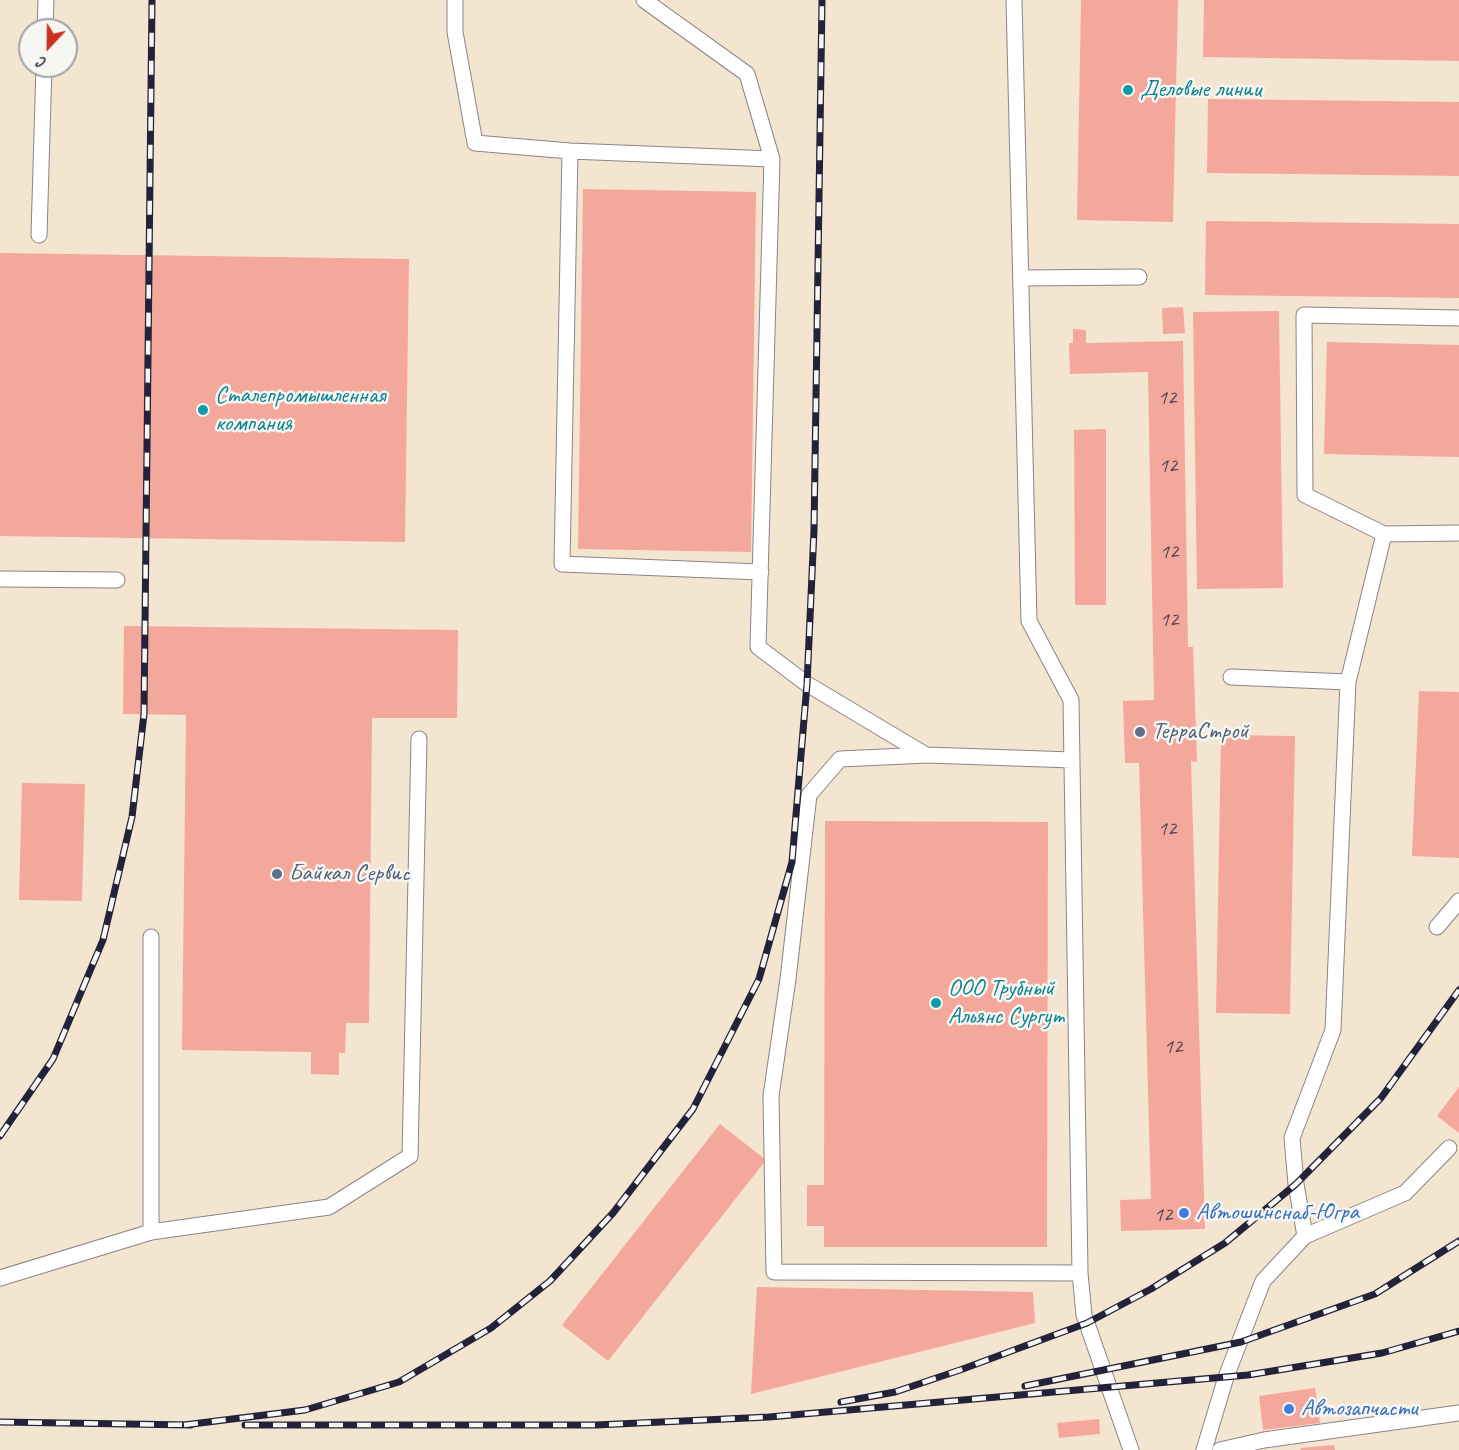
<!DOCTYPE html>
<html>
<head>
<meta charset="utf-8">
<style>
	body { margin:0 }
	#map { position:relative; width:1459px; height:1450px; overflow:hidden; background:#f4e5d0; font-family:Caveat,sans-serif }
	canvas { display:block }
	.north { position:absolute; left:18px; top:18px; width:60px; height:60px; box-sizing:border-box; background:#f6f6f2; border:2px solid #a1a1a9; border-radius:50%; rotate:202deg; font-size:16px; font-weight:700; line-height:24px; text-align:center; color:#22223b }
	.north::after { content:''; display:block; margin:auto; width:21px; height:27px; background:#c8321e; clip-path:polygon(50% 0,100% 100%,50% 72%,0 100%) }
</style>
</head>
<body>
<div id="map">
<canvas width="1459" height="1450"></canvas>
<div class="north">С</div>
</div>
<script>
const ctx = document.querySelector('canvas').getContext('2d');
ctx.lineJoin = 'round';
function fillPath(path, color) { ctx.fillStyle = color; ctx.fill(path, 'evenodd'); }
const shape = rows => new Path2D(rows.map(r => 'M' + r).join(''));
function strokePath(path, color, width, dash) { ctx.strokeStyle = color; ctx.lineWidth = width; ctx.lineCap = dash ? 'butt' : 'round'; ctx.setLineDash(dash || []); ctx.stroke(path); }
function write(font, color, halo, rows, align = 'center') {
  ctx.font = font + ' Caveat,sans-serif'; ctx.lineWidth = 5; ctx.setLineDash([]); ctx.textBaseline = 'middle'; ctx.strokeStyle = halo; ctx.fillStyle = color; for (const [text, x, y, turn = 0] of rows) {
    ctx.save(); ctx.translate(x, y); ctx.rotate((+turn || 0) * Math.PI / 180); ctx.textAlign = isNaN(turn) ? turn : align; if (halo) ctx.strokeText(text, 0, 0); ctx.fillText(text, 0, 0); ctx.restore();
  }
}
const building = shape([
	[1081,0,1178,0,1173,222,1077,220],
	[1204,0,1459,0,1459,61,1203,57],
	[1208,99,1459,102,1459,176,1207,173],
	[583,189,756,192,751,552,578,549],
	[1206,221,1459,224,1459,298,1205,295],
	[0,253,409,259,405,542,0,536],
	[1183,307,1185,333,1163,334,1162,308],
	[1279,311,1283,588,1197,589,1193,312],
	[1073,329,1086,330,1086,343,1183,341,1188,647,1193,647,1197,762,1191,761,1205,1229,1121,1231,1120,1200,1151,1199,1139,763,1125,763,1123,701,1154,700,1148,372,1070,374,1069,343,1073,343],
	[1327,342,1459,345,1459,457,1324,454],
	[1106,429,1106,605,1075,605,1074,430],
	[124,626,458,630,457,718,372,718,369,1023,346,1023,345,1053,339,1053,339,1075,311,1074,311,1052,182,1050,186,715,123,714],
	[1419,691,1459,692,1459,858,1412,856],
	[1221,735,1295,736,1290,1014,1216,1013],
	[22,783,85,784,82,901,19,900],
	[825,821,1048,822,1047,1247,824,1247,824,1226,807,1226,807,1185,824,1185],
	[1459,1087,1459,1133,1437,1116],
	[720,1124,766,1160,608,1361,562,1325],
	[757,1287,1033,1292,1035,1323,751,1394],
	[1315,1388,1320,1423,1263,1430,1259,1396],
	[1099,1419,1100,1434,1059,1438,1057,1423],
	[1334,1445,1335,1450,1301,1450,1300,1448]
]);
const service = shape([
	[455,0,455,32,475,143,570,151,772,159],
	[644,0,747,74,772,159,758,647,807,684,926,755],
	[1014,0,1029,621,1071,700,1080,1273,1084,1315,1131,1450],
	[45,30,46,0],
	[570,151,562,564,761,572],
	[39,235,44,66],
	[1021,278,1139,277],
	[1384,534,1305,495,1304,315,1459,318],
	[0,579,117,580],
	[1231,677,1348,682],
	[1072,760,927,755,840,759,809,795,788,979,771,1096,774,1272,1080,1273],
	[1437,927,1459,901],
	[151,1232,151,937],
	[1305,1236,1296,1184,1292,1138,1333,1030,1348,682,1384,534,1459,533],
	[0,1278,151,1232,329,1207,410,1156,419,739],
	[1204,1450,1226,1377,1263,1281,1305,1236,1405,1193,1449,1148],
	[1220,1450,1264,1440,1459,1413]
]);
const rail = shape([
	[0,1136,53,1059,103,940,132,817,144,714,152,0],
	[1025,1386,1241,1342,1375,1294,1459,1241],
	[841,1402,895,1392,960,1370,1087,1323,1151,1289,1225,1243,1296,1184,1381,1098,1459,990],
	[0,1422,191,1425],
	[184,1425,305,1410,399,1382,491,1328,550,1281,613,1213,693,1109,759,979,792,862,807,684,814,530,822,0],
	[245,1425,596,1425,769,1417,1248,1375,1382,1353,1459,1331]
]);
const markers = [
	[1128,90,6,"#0f9aa8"],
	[203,410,6,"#0f9aa8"],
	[1140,732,6,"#5c6f8a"],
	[277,874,6,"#5c6f8a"],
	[936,1003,6,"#0f9aa8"],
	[1184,1213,6,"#3f7fe0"],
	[1289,1409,6,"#3f7fe0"]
];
const numberNames = [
	["12",1167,398],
	["12",1168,466],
	["12",1169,552],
	["12",1169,620],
	["12",1167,829],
	["12",1173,1047],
	["12",1163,1215]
];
const cultureNames = [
	["Деловые линии",1140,90],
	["Сталепромышленная",215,396],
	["компания",215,424],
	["ООО Трубный",948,989],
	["Альянс Сургут",948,1017]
];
const serviceNames = [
	["ТерраСтрой",1152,732],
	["Байкал Сервис",289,874]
];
const shopNames = [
	["Автошинснаб-Югра",1196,1213],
	["Автозапчасти",1301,1409]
];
fillPath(building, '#f4a89c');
strokePath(service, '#8b8486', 17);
strokePath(service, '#fff', 15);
strokePath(rail, '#22223b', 7);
strokePath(rail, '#f6f6f2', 4.5, [14]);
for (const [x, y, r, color] of markers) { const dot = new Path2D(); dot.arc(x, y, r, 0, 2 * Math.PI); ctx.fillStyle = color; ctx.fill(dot); strokePath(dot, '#f6f6f2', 2); }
write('21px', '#564453', null, numberNames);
write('24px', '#0d838f', '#f6f6f2', cultureNames, 'left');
write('24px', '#4e5e75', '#f6f6f2', serviceNames, 'left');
write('24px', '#366cbe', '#f6f6f2', shopNames, 'left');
</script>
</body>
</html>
